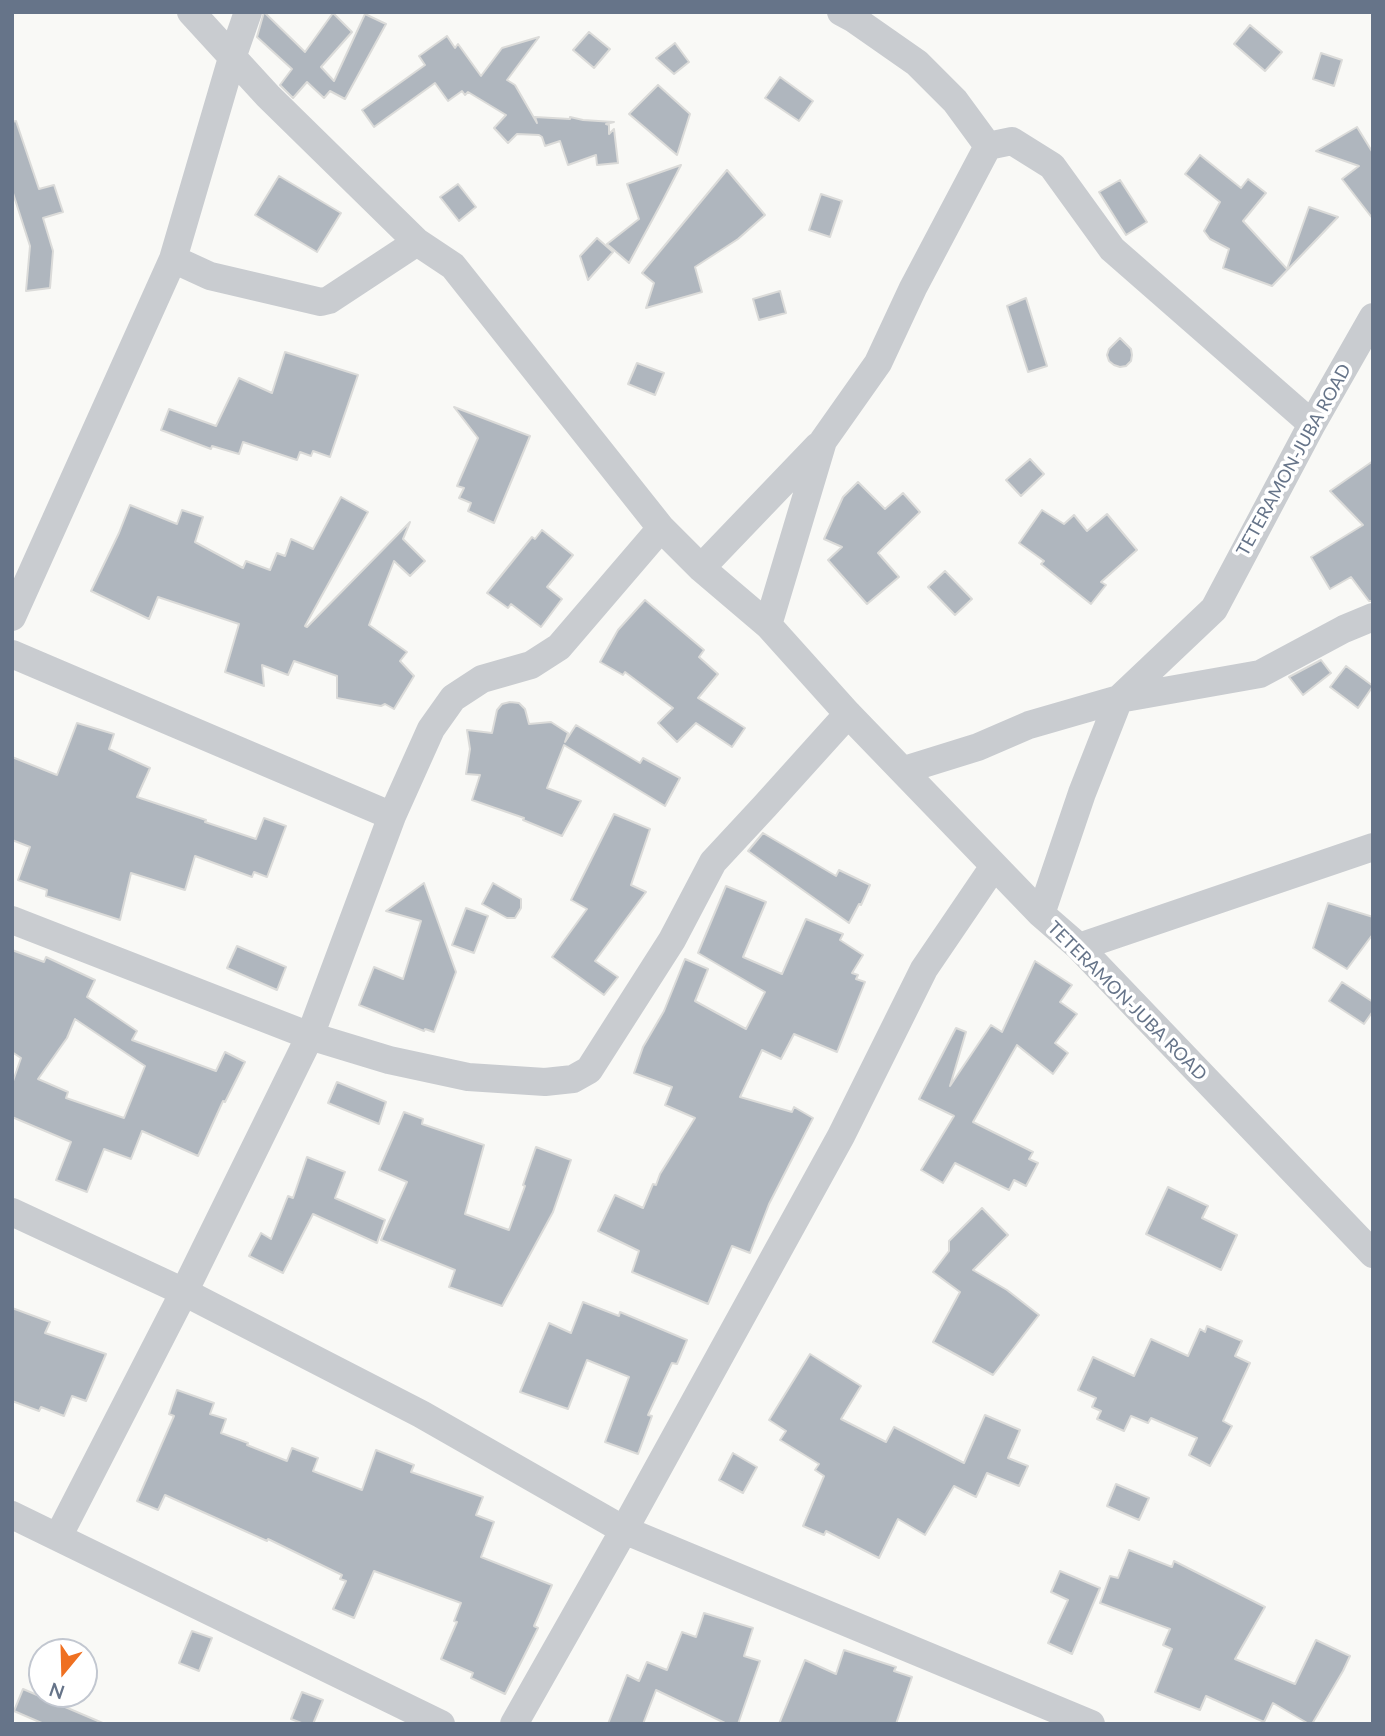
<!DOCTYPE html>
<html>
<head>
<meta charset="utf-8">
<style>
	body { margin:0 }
	#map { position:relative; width:1385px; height:1736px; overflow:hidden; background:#f9f9f6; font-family:Lato,sans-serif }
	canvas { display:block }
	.frame { position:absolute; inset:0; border:14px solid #667489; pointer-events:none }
	.north { position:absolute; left:28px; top:1638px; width:70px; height:70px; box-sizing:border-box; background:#fff; border:2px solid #c2c7d0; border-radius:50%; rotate:199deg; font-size:19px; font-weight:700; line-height:28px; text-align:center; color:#667489 }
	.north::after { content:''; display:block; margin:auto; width:24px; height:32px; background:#ef7021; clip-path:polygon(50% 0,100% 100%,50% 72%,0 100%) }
</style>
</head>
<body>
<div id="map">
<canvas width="1385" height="1736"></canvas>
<div class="frame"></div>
<div class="north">N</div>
</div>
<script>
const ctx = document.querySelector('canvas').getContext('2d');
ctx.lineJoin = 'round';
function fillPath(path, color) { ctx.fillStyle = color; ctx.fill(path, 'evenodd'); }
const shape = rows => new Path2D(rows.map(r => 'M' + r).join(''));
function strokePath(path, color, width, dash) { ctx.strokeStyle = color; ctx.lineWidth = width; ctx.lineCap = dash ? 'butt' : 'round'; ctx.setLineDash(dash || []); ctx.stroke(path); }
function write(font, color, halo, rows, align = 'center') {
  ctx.font = font + ' Lato,sans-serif'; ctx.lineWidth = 7; ctx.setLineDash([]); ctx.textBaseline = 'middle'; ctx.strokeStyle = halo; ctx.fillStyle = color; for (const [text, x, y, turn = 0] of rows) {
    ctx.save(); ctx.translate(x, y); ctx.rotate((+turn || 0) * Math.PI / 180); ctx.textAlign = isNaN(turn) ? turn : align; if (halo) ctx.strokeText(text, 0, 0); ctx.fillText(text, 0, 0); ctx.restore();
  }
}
const building = shape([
	[264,12,305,52,333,13,352,32,321,67,334,81,365,14,386,24,345,99,330,91,324,98,307,82,293,98,280,85,292,69,257,37,264,12],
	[1250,25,1282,52,1265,71,1234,44,1250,25],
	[589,32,610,49,594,68,573,50,589,32],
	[447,36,455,48,458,44,481,76,502,48,539,37,507,80,515,85,537,123,535,117,570,119,570,117,583,120,614,122,606,124,609,125,609,134,614,129,618,163,597,165,596,155,568,165,560,141,545,146,542,137,539,135,517,134,508,143,494,128,506,115,468,92,465,95,462,91,448,101,435,83,374,127,362,110,425,65,419,56,447,36],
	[675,43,689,62,674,74,656,58,675,43],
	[1321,53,1342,60,1334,86,1313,79,1321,53],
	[780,77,813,101,799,121,765,98,780,77],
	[658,85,690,114,677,155,629,114,658,85],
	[16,121,39,189,54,185,63,212,43,218,53,251,50,288,26,291,30,246,12,190,12,122,16,121],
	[1357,127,1373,153,1373,219,1342,179,1359,166,1316,151,1357,127],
	[1200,155,1241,188,1248,179,1266,193,1243,221,1287,269,1309,207,1338,217,1272,286,1223,268,1229,249,1210,239,1204,231,1220,202,1185,174,1200,155],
	[681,165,663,200,629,263,607,244,639,219,627,184,681,165],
	[727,170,765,215,738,239,695,267,702,292,646,308,654,283,642,273,727,170],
	[279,176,341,213,317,252,255,215,279,176],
	[1120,180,1147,222,1126,235,1099,192,1120,180],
	[458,184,476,207,459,221,440,197,458,184],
	[821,194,842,201,830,237,809,230,821,194],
	[597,238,613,252,588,280,580,256,597,238],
	[780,291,786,313,759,320,753,299,780,291],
	[1026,298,1047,366,1028,372,1007,306,1026,298],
	[1120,338,1131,349,1132,355,1131,361,1126,366,1120,367,1114,365,1109,361,1107,355,1109,349,1120,338],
	[285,352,358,375,330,457,313,451,311,456,300,452,297,460,243,442,239,454,212,446,211,449,161,430,169,409,216,426,239,378,272,393,285,352],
	[637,363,664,373,655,395,628,384,637,363],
	[454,407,530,436,494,523,468,511,471,503,459,498,464,488,457,486,478,438,454,407],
	[1030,459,1044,474,1021,496,1006,480,1030,459],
	[1373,461,1373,601,1369,601,1351,577,1330,589,1311,557,1363,525,1330,491,1373,461],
	[858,482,885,509,903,493,920,512,878,553,899,577,867,604,828,560,842,547,824,539,843,497,858,482],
	[341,497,368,512,305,626,307,627,410,522,403,539,425,561,410,576,394,561,369,625,407,652,400,661,414,676,394,709,385,704,381,706,337,698,337,676,294,661,288,675,262,665,264,686,225,672,239,624,158,597,149,619,91,591,119,533,130,505,177,524,182,510,203,517,195,542,243,568,246,561,270,570,277,553,285,556,291,539,313,549,341,497],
	[1042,510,1064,524,1074,515,1087,531,1107,514,1137,550,1101,582,1106,585,1091,604,1041,564,1044,561,1019,543,1042,510],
	[542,530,573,555,547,587,562,599,541,627,511,604,508,608,487,593,532,537,535,539,542,530],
	[945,571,972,599,955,615,928,587,945,571],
	[645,600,704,650,699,657,718,674,698,698,745,728,732,747,696,723,677,742,658,723,673,708,625,672,623,675,600,662,618,630,645,600],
	[1321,660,1331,673,1303,695,1289,677,1321,660],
	[1346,666,1373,686,1358,708,1330,687,1346,666],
	[510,702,519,703,525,709,529,724,551,722,568,733,565,742,576,725,640,763,643,758,680,778,665,806,564,745,547,788,581,801,562,836,523,820,524,818,472,800,480,775,466,774,470,749,467,730,492,733,497,710,502,704,510,702],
	[77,723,114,734,109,749,150,768,137,797,206,820,205,822,256,839,264,818,286,826,267,877,254,872,252,877,195,856,185,890,131,873,120,920,46,896,47,890,18,880,30,847,12,840,12,757,57,775,77,723],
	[614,814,650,829,631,885,646,892,595,961,618,977,604,995,552,957,587,909,571,900,614,814],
	[763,833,836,876,839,870,870,885,861,905,859,904,849,923,748,851,763,833],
	[424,883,456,972,434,1032,425,1029,424,1031,359,1005,374,967,403,979,421,921,386,911,424,883],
	[493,883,521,899,521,908,515,918,507,918,482,904,493,883],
	[726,886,766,902,743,957,782,974,806,919,843,934,840,940,863,955,852,973,858,975,856,979,865,982,837,1052,794,1034,781,1059,762,1050,740,1097,792,1112,794,1107,813,1118,769,1204,750,1253,732,1246,708,1304,632,1272,639,1251,598,1231,615,1195,643,1208,653,1184,656,1185,660,1174,695,1118,665,1105,672,1087,634,1073,643,1047,664,1011,685,959,708,969,695,1001,746,1029,765,992,698,953,726,886],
	[1328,903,1373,917,1373,934,1347,969,1313,948,1328,903],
	[466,908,488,916,474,953,452,945,466,908],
	[237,946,286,967,277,990,227,968,237,946],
	[12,950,44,962,46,957,95,980,87,997,137,1031,132,1040,216,1071,225,1052,245,1062,225,1102,223,1101,198,1156,142,1131,131,1159,104,1149,87,1192,56,1180,71,1142,12,1117,12,1084,21,1058,12,1052,12,950],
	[75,1019,145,1066,124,1118,66,1098,68,1092,38,1079,67,1038,75,1019],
	[1035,961,1072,985,1060,1002,1077,1014,1055,1043,1068,1053,1053,1074,1017,1045,973,1122,1033,1152,1029,1159,1038,1163,1026,1186,1014,1180,1009,1190,955,1163,943,1183,921,1170,954,1116,919,1099,956,1028,966,1032,950,1086,991,1025,1002,1032,1035,961],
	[1342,982,1373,1002,1373,1011,1364,1024,1329,1001,1342,982],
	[337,1082,386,1102,379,1124,328,1103,337,1082],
	[404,1112,423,1119,422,1124,484,1145,465,1214,509,1230,525,1186,523,1185,536,1147,571,1160,553,1212,502,1306,449,1287,455,1270,381,1240,407,1182,379,1170,404,1112],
	[307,1157,345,1172,335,1198,385,1220,377,1243,313,1214,283,1273,249,1256,261,1233,271,1239,288,1196,293,1198,307,1157],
	[1168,1187,1208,1206,1202,1218,1237,1235,1221,1270,1146,1234,1168,1187],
	[982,1208,1008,1235,973,1270,1007,1290,1039,1315,993,1375,933,1342,960,1292,933,1272,949,1251,949,1241,982,1208],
	[583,1302,619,1316,620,1312,687,1340,677,1364,672,1363,648,1415,652,1416,638,1454,605,1442,629,1377,587,1360,568,1409,520,1392,549,1323,571,1333,583,1302],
	[12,1308,50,1322,45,1333,106,1354,86,1401,72,1396,64,1416,41,1407,39,1411,12,1401,12,1308],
	[1207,1326,1242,1341,1235,1356,1250,1363,1223,1421,1232,1426,1210,1466,1189,1455,1197,1438,1151,1418,1148,1423,1131,1416,1124,1431,1097,1419,1101,1411,1092,1407,1096,1398,1078,1390,1093,1357,1134,1376,1151,1339,1188,1356,1200,1329,1205,1332,1207,1326],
	[810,1354,861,1386,841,1419,886,1442,894,1427,964,1463,985,1415,1020,1430,1008,1458,1028,1466,1019,1486,987,1473,976,1497,954,1486,925,1535,898,1519,879,1558,826,1531,824,1535,803,1526,824,1476,815,1470,819,1464,780,1440,786,1431,769,1420,810,1354],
	[177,1390,214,1403,210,1414,226,1419,221,1433,248,1443,247,1445,287,1461,292,1448,318,1458,313,1471,362,1490,376,1450,414,1465,411,1472,483,1497,476,1515,494,1522,481,1557,552,1585,534,1626,538,1628,505,1694,471,1678,473,1673,441,1659,457,1622,454,1621,461,1603,374,1571,354,1618,333,1609,346,1581,340,1579,342,1575,268,1539,267,1541,165,1495,158,1510,137,1501,174,1416,169,1414,177,1390],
	[733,1453,757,1467,743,1493,719,1480,733,1453],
	[1116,1484,1149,1498,1139,1520,1107,1506,1116,1484],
	[1129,1550,1172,1567,1174,1561,1265,1607,1235,1659,1295,1684,1316,1640,1350,1656,1343,1671,1312,1724,1309,1724,1273,1703,1264,1722,1206,1696,1200,1710,1155,1692,1172,1649,1163,1645,1170,1629,1100,1603,1110,1576,1118,1578,1129,1550],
	[1060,1571,1100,1588,1072,1654,1048,1643,1068,1600,1051,1592,1060,1571],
	[704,1613,753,1628,744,1656,760,1661,738,1724,727,1724,656,1690,643,1724,608,1724,627,1675,639,1681,647,1662,667,1670,682,1632,696,1637,704,1613],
	[192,1631,212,1638,199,1671,179,1663,192,1631],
	[844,1650,896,1667,894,1671,912,1677,896,1724,779,1724,805,1660,836,1674,844,1650],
	[23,1689,105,1724,44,1724,14,1711,23,1689],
	[302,1692,323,1700,313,1724,304,1724,291,1719,302,1692]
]);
const minor = shape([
	[191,12,268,96,417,242,453,266,661,528,701,568,768,625,848,714,1041,914],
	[841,12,854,19,917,63,955,101,988,146],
	[173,259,210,276,321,302,329,300,417,242],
	[1373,317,1312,424,1214,609,1119,699,1082,793,1041,914,1079,947,1373,1254],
	[701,568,818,446],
	[12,617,173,259,232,58,248,12],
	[768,625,823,441,878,363,913,288,988,146,1012,141,1052,166,1112,249,1312,424],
	[12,654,392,816],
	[904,770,978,747,1029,725,1119,699,1260,674,1344,629,1373,617],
	[12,920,310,1036,389,1060,468,1077,545,1082,573,1079,589,1070,672,940,713,862,765,806,848,714],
	[1079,947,1373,847],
	[12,1212,184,1292,421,1414,624,1530,1091,1724],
	[12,1515,441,1724],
	[58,1537,184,1292,310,1036,392,816,431,729,453,698,482,679,531,665,559,647,661,528],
	[514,1724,624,1530,841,1136,924,969,994,866]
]);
const streetNames = [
	["TETERAMON-JUBA ROAD",1294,460,-61],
	["TETERAMON-JUBA ROAD",1127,1001,45]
];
fillPath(building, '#afb6be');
strokePath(building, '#dbdbd9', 2);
strokePath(minor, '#c9ccd0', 28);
write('18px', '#667489', '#fff', streetNames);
</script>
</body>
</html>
